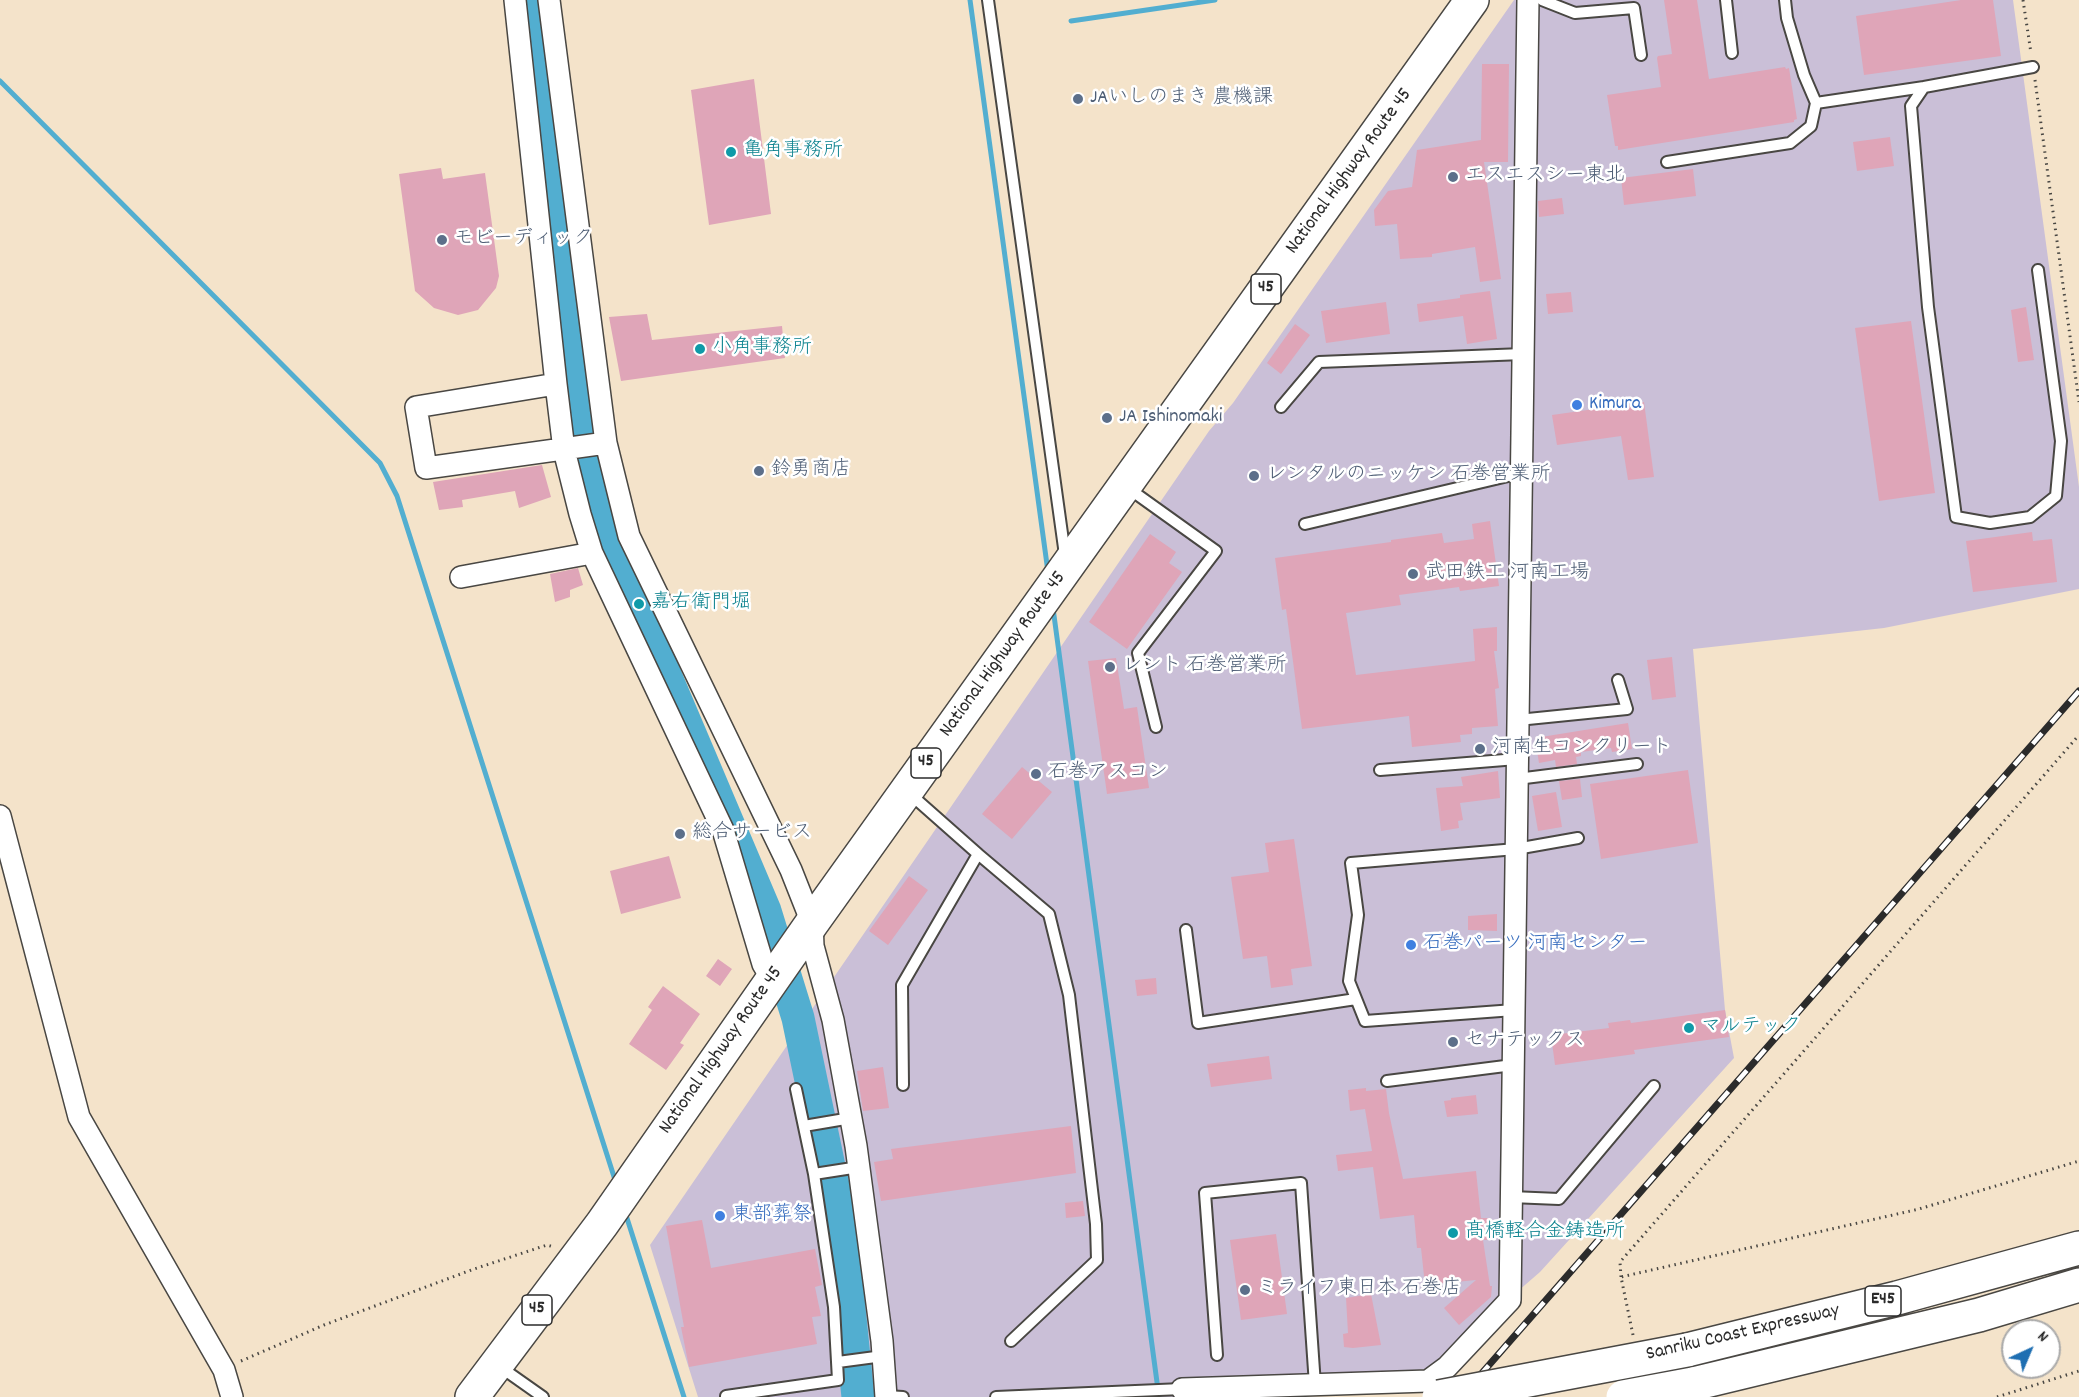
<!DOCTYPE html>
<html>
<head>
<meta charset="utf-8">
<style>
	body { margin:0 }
	#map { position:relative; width:2079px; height:1397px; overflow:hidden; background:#f4e3ca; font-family:Dekko,sans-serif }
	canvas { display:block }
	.north { position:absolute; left:2001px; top:1319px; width:60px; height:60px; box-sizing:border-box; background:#fff; border:2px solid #aaa; border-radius:50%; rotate:44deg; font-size:16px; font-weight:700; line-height:24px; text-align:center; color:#2b2b2b }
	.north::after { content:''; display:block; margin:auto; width:21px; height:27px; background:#1f6fb2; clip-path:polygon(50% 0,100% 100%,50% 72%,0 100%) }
</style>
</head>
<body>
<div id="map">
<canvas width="2079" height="1397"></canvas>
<div class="north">N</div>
</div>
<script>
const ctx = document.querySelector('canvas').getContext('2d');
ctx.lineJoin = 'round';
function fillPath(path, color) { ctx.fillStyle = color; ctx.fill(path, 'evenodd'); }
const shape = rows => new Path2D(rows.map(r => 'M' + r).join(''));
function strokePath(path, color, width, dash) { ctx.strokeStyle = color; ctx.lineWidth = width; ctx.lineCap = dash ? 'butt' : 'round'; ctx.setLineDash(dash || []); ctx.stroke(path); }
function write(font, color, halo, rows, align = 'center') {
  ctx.font = font + ' Dekko,"Klee One",sans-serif'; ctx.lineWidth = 5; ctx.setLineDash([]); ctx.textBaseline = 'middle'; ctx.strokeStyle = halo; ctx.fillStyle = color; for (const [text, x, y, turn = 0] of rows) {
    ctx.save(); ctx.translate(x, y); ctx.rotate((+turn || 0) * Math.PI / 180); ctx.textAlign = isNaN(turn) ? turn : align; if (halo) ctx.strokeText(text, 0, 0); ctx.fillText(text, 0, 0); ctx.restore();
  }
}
const industrial = shape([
	[1514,0,2013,0,2079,487,2079,589,1884,628,1693,649,1725,1010,1734,1058,1540,1272,1428,1369,1178,1397,698,1397,650,1245,1209,431,1233,403]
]);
const stream = shape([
	[970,0,1048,572],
	[1071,21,1215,0],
	[0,81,380,463,397,496,616,1183],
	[1053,608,1159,1397],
	[625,1212,684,1397]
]);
const river = shape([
	[535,0,577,379,586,451,597,499,610,545,765,911,798,1018,840,1219,858,1397]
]);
const building = shape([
	[1664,0,1697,0,1709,79,1785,67,1786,69,1789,68,1797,119,1794,120,1794,122,1618,150,1618,146,1615,146,1607,95,1661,87,1657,58,1658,56,1672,54],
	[1961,0,1993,0,2001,56,1864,75,1856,16],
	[1482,64,1509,64,1508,162,1484,162,1501,279,1480,282,1475,247,1432,254,1432,257,1400,259,1397,224,1375,226,1374,210,1388,191,1412,187,1417,150,1481,140],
	[754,79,771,214,709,225,691,90],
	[1890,137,1894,166,1857,171,1853,142],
	[441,168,443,179,485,173,499,276,496,288,478,310,458,315,434,308,415,291,399,174],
	[1693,169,1696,196,1624,205,1621,178],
	[1562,198,1564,214,1539,217,1538,201],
	[1490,291,1497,339,1467,344,1463,316,1419,322,1417,304,1460,298,1460,295],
	[1571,292,1573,312,1548,314,1546,294],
	[1386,302,1390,334,1326,343,1321,311],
	[2026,307,2034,360,2018,362,2011,310],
	[647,314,652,340,782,326,785,358,621,381,609,317],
	[1911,321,1935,493,1879,501,1855,328],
	[1295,324,1310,335,1281,374,1267,363],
	[1644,402,1654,477,1628,480,1621,436,1557,445,1552,415],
	[542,465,551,497,519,508,515,491,462,500,463,507,439,510,433,482],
	[1490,521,1499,586,1460,591,1459,587,1399,595,1401,605,1346,613,1356,675,1475,661,1473,629,1497,627,1497,651,1494,651,1499,688,1495,689,1498,726,1472,728,1472,734,1460,735,1461,742,1412,747,1409,716,1302,729,1286,609,1282,610,1275,558,1391,542,1391,540,1442,533,1444,543,1474,539,1472,524],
	[2032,532,2033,541,2052,539,2057,582,1973,592,1966,541],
	[1150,534,1176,552,1169,563,1182,572,1127,649,1089,622],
	[578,568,583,585,570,590,570,597,555,602,550,574],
	[1672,657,1676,697,1652,700,1647,660],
	[1116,658,1124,709,1137,707,1149,788,1107,794,1088,661],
	[1628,723,1632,749,1612,752,1611,748,1581,752,1581,756,1576,757,1577,764,1556,767,1555,760,1539,763,1535,738],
	[1022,767,1052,792,1012,839,982,814],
	[1688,770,1698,843,1601,859,1590,784],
	[1498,771,1500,798,1460,803,1463,820,1458,821,1459,828,1441,831,1436,788,1463,786,1461,777],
	[1580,779,1582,797,1562,800,1559,781],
	[1556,792,1562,827,1538,831,1532,796],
	[1294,839,1312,966,1291,969,1293,985,1271,988,1267,956,1243,959,1231,877,1269,872,1265,843],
	[669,856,681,898,621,914,610,871],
	[909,876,928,890,888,945,869,931],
	[1497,914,1497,931,1468,930,1468,916],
	[718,959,732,969,720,986,706,976],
	[1156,978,1157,994,1137,996,1135,980],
	[663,986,700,1014,680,1043,684,1045,666,1070,629,1044,652,1010,648,1007],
	[1725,1010,1729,1037,1634,1050,1635,1054,1555,1065,1551,1035,1609,1028,1608,1023,1630,1020,1631,1023],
	[1269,1056,1272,1079,1211,1087,1207,1064],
	[883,1067,889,1108,863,1111,857,1071],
	[1366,1088,1366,1091,1386,1089,1389,1113,1403,1179,1476,1171,1481,1218,1490,1218,1492,1240,1483,1240,1490,1286,1492,1286,1491,1297,1459,1325,1444,1308,1476,1280,1425,1285,1421,1248,1417,1248,1414,1215,1380,1219,1373,1167,1338,1171,1336,1155,1372,1151,1365,1109,1350,1111,1348,1090],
	[1476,1095,1478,1114,1447,1117,1444,1101,1451,1100,1451,1098],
	[1071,1126,1076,1173,881,1201,874,1162,893,1159,891,1149],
	[1083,1201,1085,1216,1066,1218,1065,1203],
	[702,1220,711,1268,815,1249,822,1285,815,1287,821,1316,812,1317,817,1344,689,1367,681,1327,684,1327,666,1226],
	[1276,1234,1287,1314,1241,1320,1230,1240],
	[1371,1294,1381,1345,1353,1348,1344,1347,1343,1334,1348,1333,1346,1298]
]);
const path = shape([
	[2023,0,2031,53],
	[2035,80,2079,402],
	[1621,1277,1620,1262,2079,735],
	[1633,1335,1621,1277,1919,1209,2079,1161],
	[241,1361,324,1325,474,1269,547,1245,554,1247],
	[1997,1397,2079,1371]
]);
const lane = shape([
	[988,0,1065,555],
	[1542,0,1575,13,1634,8,1641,55],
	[1726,0,1732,53],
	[1785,0,1787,18,1804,75,1816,103],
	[2033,67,1924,87,1911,106,1928,307,1956,517,1990,523,2030,517,2056,496,2061,441,2038,270],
	[1667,162,1790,143,1811,126,1816,103,1924,87],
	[1281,407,1319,362,1523,354],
	[1128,488,1216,551,1138,653,1156,727],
	[1305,524,1521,473],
	[1518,720,1627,709,1618,680],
	[1380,770,1517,759],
	[1517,779,1637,764],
	[978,854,1049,914,1069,995,1096,1224,1097,1260,1011,1341],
	[1186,930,1198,1023,1356,999],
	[1514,1010,1365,1021,1349,981,1358,915,1351,863,1516,849,1578,838],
	[1387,1081,1513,1065],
	[903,1085,902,985,978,854,909,793],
	[804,1126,851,1118],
	[814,1174,859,1167],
	[1511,1197,1559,1199,1654,1086],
	[1217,1355,1205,1193,1301,1183,1315,1385],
	[838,1362,883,1356],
	[499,1366,543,1397],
	[726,1396,838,1380,834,1307,814,1174,796,1089],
	[886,1396,903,1397],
	[996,1397,1182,1389]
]);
const street = shape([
	[515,0,556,384,564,450,580,514,592,553,723,830,763,964,772,979],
	[549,0,606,443,629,536,791,870,812,923,813,946,833,1020,856,1146,882,1341,886,1397],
	[556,384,416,407,426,468,606,443],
	[461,577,592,553],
	[0,816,79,1117,224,1370,232,1397],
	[1182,1389,1428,1381,1447,1367,1510,1300,1528,0]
]);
const highway = shape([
	[1687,1350,1897,1298,2079,1248],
	[1693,1384,1979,1315,2079,1285],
	[472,1397,602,1224,812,923,1472,0]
]);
const rail = shape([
	[1461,1397,2079,691]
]);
const highwayBridge = shape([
	[1439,1397,1687,1350],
	[1623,1397,1693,1384]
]);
const markers = [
	[1078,99,6,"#5c6f8a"],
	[731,152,6,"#0f9aa8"],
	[1453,177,6,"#5c6f8a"],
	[442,240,6,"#5c6f8a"],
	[700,349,6,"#0f9aa8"],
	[1577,405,6,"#3f7fe0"],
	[1107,418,6,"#5c6f8a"],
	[759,471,6,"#5c6f8a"],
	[1254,476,6,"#5c6f8a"],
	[1413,574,6,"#5c6f8a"],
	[639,604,6,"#0f9aa8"],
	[1110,667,6,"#5c6f8a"],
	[1480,749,6,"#5c6f8a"],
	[1036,774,6,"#5c6f8a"],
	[680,834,6,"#5c6f8a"],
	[1411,945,6,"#3f7fe0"],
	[1689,1028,6,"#0f9aa8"],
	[1453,1042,6,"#5c6f8a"],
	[720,1216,6,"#3f7fe0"],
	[1453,1233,6,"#0f9aa8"],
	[1245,1290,6,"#5c6f8a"]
];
const shields = [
	[1266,289,30],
	[926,763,30],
	[1883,1301,36],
	[537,1310,30]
];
const shieldNames = [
	["45",1266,289],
	["45",926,763],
	["E45",1883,1301],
	["45",537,1310]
];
const serviceNames = [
	["JAいしのまき 農機課",1090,99],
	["エスエスシー東北",1465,177],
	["モビーディック",454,240],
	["JA Ishinomaki",1119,418],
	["鈴勇商店",771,471],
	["レンタルのニッケン 石巻営業所",1266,476],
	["武田鉄工 河南工場",1425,574],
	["レント 石巻営業所",1122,667],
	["河南生コンクリート",1492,749],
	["石巻アスコン",1048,774],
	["総合サービス",692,834],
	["セナテックス",1465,1042],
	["ミライフ東日本 石巻店",1257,1290]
];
const cultureNames = [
	["亀角事務所",743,152],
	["小角事務所",712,349],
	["嘉右衛門堀",651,604],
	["マルテック",1701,1028],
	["髙橋軽合金鋳造所",1465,1233]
];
const streetNames = [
	["National Highway Route 45",1350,172,-54],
	["National Highway Route 45",1004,655,-54],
	["National Highway Route 45",722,1051,-55],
	["Sanriku Coast Expressway",1743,1334,-13]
];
const shopNames = [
	["Kimura",1589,405],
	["石巻パーツ 河南センター",1423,945],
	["東部葬祭",732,1216]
];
fillPath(industrial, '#cabfd7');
strokePath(stream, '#52aed0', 5);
strokePath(river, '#52aed0', 33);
fillPath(building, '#dfa5b8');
strokePath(lane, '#494743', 14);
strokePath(street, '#494743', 24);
strokePath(highway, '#494743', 36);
strokePath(path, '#494743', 3, [1.5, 4.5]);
strokePath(lane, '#fff', 10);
strokePath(street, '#fff', 21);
strokePath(highway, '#fff', 33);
strokePath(rail, '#2b2b2b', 7);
strokePath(rail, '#fff', 4.5, [14]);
strokePath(highwayBridge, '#494743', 36, []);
strokePath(highwayBridge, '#fff', 33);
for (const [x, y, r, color] of markers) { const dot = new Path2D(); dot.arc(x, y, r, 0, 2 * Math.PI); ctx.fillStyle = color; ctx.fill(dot); strokePath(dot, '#fff', 2); }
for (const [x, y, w] of shields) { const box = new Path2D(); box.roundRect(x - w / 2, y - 15, w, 30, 4.5); ctx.fillStyle = '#fff'; ctx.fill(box); strokePath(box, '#2b2b2b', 1.5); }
write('bold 18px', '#2b2b2b', null, shieldNames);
write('20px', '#4e5e75', '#fff', serviceNames, 'left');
write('20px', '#0d838f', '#fff', cultureNames, 'left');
write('20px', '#2b2b2b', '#fff', streetNames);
write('20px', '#366cbe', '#fff', shopNames, 'left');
</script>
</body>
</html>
